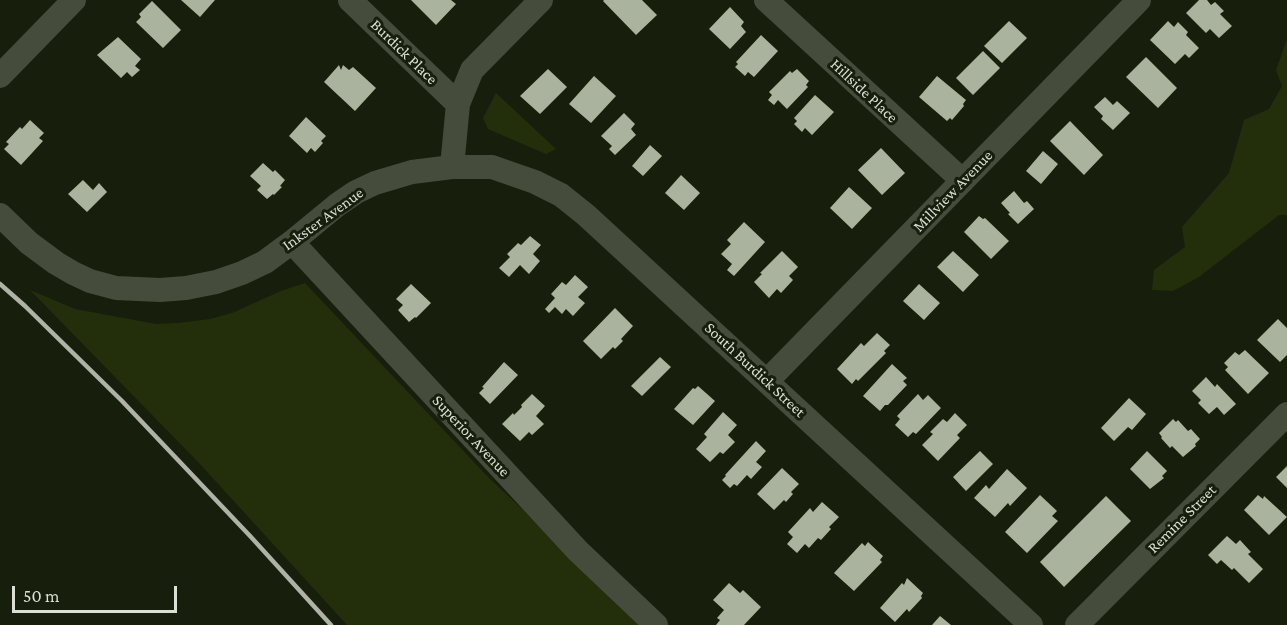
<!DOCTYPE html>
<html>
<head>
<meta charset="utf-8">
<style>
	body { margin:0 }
	#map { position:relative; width:1287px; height:625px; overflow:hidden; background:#171e0c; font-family:"Crimson Pro",serif }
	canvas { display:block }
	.scale { position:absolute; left:12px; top:586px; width:165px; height:27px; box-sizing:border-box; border:3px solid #dbdfd4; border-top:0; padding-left:8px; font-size:18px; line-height:21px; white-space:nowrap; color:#dbdfd4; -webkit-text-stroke:4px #171e0c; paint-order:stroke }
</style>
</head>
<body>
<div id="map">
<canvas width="1287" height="625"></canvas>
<div class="scale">50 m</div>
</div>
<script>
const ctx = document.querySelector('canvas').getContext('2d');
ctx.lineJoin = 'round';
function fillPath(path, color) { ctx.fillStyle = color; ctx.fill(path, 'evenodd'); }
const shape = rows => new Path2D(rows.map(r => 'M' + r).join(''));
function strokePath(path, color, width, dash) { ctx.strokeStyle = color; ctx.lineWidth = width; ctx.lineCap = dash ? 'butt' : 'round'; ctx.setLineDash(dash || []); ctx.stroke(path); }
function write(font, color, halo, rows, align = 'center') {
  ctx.font = font + ' "Crimson Pro",serif'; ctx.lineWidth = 6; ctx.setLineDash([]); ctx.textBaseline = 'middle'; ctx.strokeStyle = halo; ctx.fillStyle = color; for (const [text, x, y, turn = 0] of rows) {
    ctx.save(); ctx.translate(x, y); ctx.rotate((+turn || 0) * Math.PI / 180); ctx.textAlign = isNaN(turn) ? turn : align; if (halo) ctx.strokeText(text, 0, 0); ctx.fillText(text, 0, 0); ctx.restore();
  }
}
const green = shape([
	[1287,39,1287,215,1279,215,1199,277,1173,291,1152,290,1154,270,1185,247,1182,227,1229,173,1244,120,1269,109,1282,86,1276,70],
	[496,93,556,149,546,154,488,129,483,118],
	[305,283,489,478,646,625,347,625,199,463,30,290,75,309,156,324,178,323,210,319,232,313,281,291]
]);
const building = shape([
	[181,0,215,0,200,17],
	[411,0,451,0,456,4,436,25],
	[604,0,642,0,657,15,636,35,603,1],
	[1199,0,1207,0,1211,5,1215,2,1224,11,1220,14,1232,26,1219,38,1210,29,1206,33,1186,13],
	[152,1,181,30,163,48,136,22,141,17,139,14],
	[730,7,744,22,741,26,746,32,730,49,709,29],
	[1009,21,1027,38,1002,63,984,46],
	[1168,21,1174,27,1178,22,1188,32,1186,35,1199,48,1189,58,1185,54,1175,64,1150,40],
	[761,35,778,51,754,77,748,72,745,76,735,67,738,64,736,62],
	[118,37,141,59,135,66,140,70,132,77,127,72,121,78,97,55],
	[983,51,1000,68,973,95,956,78],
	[1146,57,1177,88,1158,108,1126,77],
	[339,65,341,70,343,65,349,70,353,67,376,88,355,111,324,82],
	[548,69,567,87,540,114,520,96],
	[797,69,809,81,806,85,808,87,787,109,778,100,774,105,768,100,772,95,769,92,790,71,792,73],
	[594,76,616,96,591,123,569,104],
	[937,76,966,100,963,104,964,106,952,120,950,118,947,121,919,97],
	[815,95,834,112,812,135,805,128,802,132,794,124,797,121,794,118],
	[1105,97,1113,105,1117,101,1130,113,1113,130,1101,119,1103,116,1094,107],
	[624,113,635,124,631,129,636,135,615,155,609,149,612,146,601,136],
	[306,117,326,136,321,141,323,143,315,152,311,148,307,153,289,136],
	[30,120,44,133,39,138,43,141,21,165,4,149,9,144,6,142,20,127,22,129],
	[1070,121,1103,155,1084,175,1050,141],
	[650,145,662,156,643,176,632,166],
	[881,148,905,173,882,195,858,170],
	[1043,151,1058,164,1041,184,1026,171],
	[263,163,273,172,275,170,285,180,280,186,282,187,274,195,273,194,267,199,257,190,261,186,250,176],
	[681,175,700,193,684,210,665,193],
	[83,180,93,190,99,183,107,192,87,212,68,194],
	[849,187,872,208,852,229,830,208],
	[1014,191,1024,203,1027,201,1034,209,1018,224,1008,214,1010,213,1001,203],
	[979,216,983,219,985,218,1009,241,991,259,964,232],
	[744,222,765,242,734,276,727,270,732,264,721,254,731,244,727,240],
	[530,236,541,245,533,254,540,261,529,274,520,265,509,277,499,268,510,257,507,254,518,243,521,245],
	[782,251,798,267,789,276,793,280,781,293,777,289,769,298,754,282,762,274,760,273],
	[953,251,979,275,963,292,937,267],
	[575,275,588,287,578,297,585,303,573,316,566,309,562,314,555,307,549,313,545,309,555,298,551,294,562,282,566,285],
	[411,284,431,303,416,318,415,317,409,322,398,310,403,305,396,299],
	[919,284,940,303,924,320,903,301],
	[615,308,633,326,621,339,623,341,615,349,613,347,601,359,583,341],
	[1278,319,1287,328,1287,355,1280,362,1257,340],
	[877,333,890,345,884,351,886,353,858,381,856,379,852,384,837,369,861,343,864,346],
	[1245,350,1269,373,1248,394,1225,370,1228,367,1224,363,1235,352,1239,355],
	[660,357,671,367,642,396,631,386],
	[504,362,518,375,490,404,479,393,484,388,482,387],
	[892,364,907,378,903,381,907,385,888,405,885,405,880,411,863,396],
	[1206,377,1215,387,1217,384,1236,404,1224,415,1217,407,1209,414,1198,403,1201,400,1192,391],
	[698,386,715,401,693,425,674,409,693,388,695,389],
	[532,394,545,406,536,416,544,424,532,435,529,432,520,441,502,424,513,413,514,415,522,407,521,405],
	[918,394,923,400,928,395,941,408,916,434,913,432,908,437,895,425,900,419,897,416],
	[1129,398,1146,414,1132,430,1128,427,1114,441,1101,428],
	[723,412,737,425,728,435,735,442,723,454,720,452,710,462,696,449,707,437,704,434],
	[955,413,967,425,957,435,960,438,938,461,922,445,933,434,930,432,943,419,947,422],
	[1173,419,1176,422,1178,420,1188,431,1191,429,1200,439,1195,444,1196,446,1183,457,1172,446,1170,448,1161,438,1162,437,1159,433],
	[756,441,766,451,756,462,762,467,751,479,747,475,737,486,734,484,730,488,722,480,726,476,725,475],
	[980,451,993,464,966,491,953,477],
	[1147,451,1167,471,1162,476,1164,478,1150,489,1130,469],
	[1287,466,1287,488,1276,477],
	[782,468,799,484,791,492,793,494,786,502,784,500,774,510,757,494],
	[1007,469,1027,488,1010,506,1008,503,995,517,974,498,986,485,989,489],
	[1040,495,1057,511,1052,516,1058,521,1027,553,1005,532],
	[1258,495,1263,499,1264,496,1287,517,1269,535,1244,510],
	[1106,496,1131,521,1064,587,1040,562],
	[822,502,839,517,829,527,831,529,821,540,818,538,809,548,805,544,797,553,787,544,793,537,788,532,810,508,813,512],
	[1227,536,1236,544,1240,540,1251,552,1248,554,1263,569,1249,583,1234,568,1232,570,1221,560,1217,564,1208,555],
	[868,542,883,556,880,560,882,562,854,591,834,573,862,543,865,546],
	[907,578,923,593,921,596,922,598,909,612,907,609,895,622,880,608,902,583,904,585],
	[729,583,740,593,743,590,761,607,744,625,716,625,720,620,717,618,724,610,713,600],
	[940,616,951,625,932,625]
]);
const minor = shape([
	[350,0,458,104],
	[766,0,963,181],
	[0,76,74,0],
	[452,167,458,104,472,70,541,0],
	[0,215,29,243,56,263,73,273,90,281,116,288,160,290,186,288,216,282,242,273,265,262,292,242,337,205,356,192,375,183,412,172,452,167,492,167,535,182,561,195,586,215,1031,625],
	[292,242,578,551,656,625],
	[767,381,1139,0],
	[1077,625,1287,414]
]);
const rail = shape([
	[0,284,25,306,122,401,251,537,331,625]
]);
const streetNames = [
	["Burdick Place",404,52,44],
	["Hillside Place",864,91,43],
	["Millview Avenue",953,191,-46],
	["Inkster Avenue",323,219,-36],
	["South Burdick Street",755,370,43],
	["Superior Avenue",471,436,47],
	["Remine Street",1182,519,-45]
];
fillPath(green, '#232f0a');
fillPath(building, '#aab39d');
strokePath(minor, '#454c3b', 24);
strokePath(rail, '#afb3a7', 4.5);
write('16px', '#dbdfd4', '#171e0c', streetNames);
</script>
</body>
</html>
